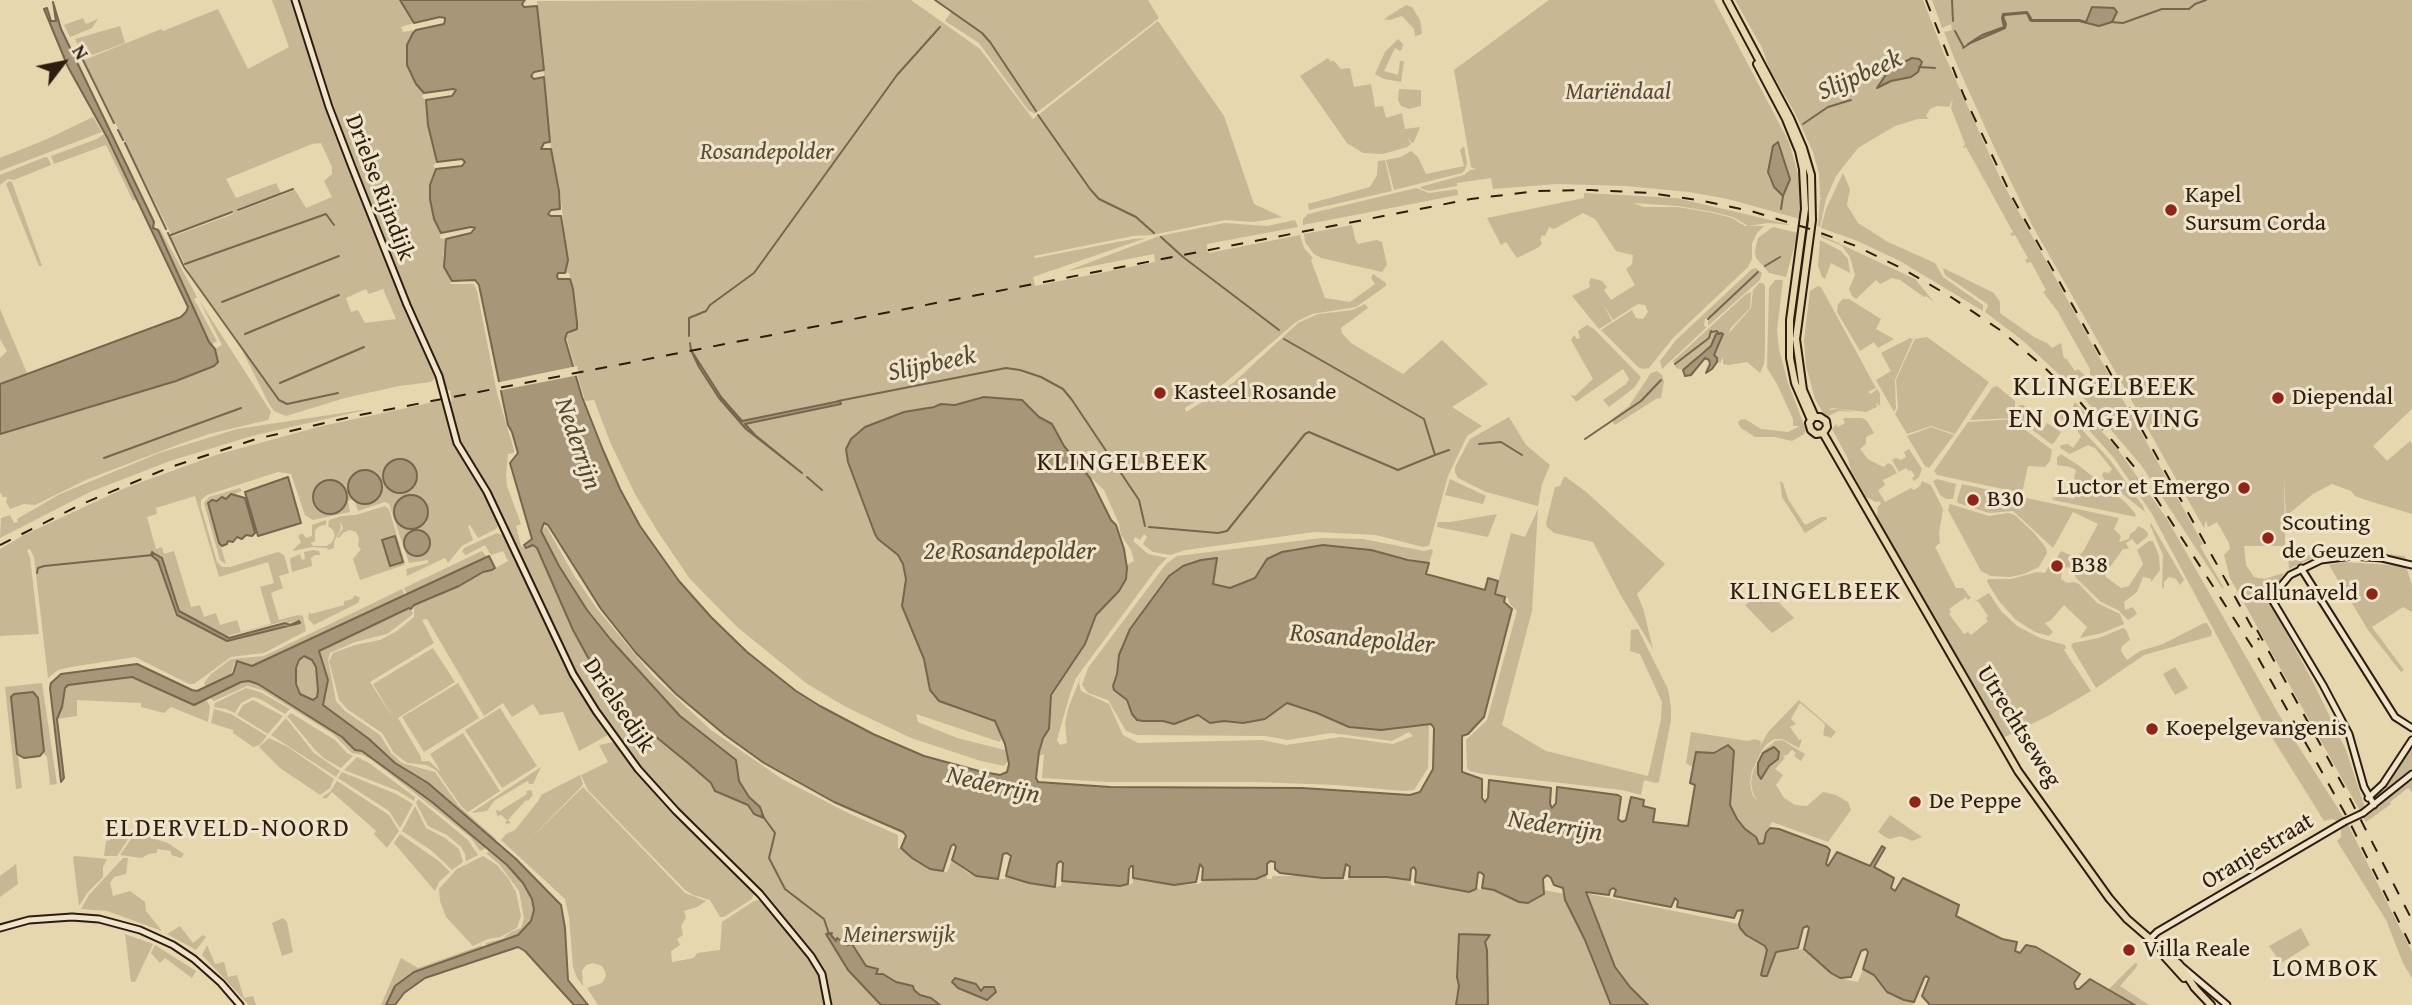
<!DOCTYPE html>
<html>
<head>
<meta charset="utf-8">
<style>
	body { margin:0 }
	#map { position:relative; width:2412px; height:1005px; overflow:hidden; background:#e6d7af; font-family:"Gentium Book Plus",serif }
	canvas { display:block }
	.north { position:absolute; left:28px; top:28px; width:70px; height:70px; -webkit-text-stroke:5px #efe5cb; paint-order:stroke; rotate:58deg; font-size:19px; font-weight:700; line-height:28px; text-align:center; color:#2e1c0e }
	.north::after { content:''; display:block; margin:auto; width:24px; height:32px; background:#2e1c0e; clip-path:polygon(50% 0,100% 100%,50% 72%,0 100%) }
</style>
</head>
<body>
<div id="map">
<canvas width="2412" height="1005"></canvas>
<div class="north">N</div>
</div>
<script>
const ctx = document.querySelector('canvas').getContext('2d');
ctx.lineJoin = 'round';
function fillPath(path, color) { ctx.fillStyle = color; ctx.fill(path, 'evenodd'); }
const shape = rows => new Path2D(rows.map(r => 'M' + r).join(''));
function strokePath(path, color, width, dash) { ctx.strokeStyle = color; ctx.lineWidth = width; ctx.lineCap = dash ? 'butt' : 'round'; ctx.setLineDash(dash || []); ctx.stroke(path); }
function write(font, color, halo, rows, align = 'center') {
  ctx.font = font + ' "Gentium Book Plus",serif'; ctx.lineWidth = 6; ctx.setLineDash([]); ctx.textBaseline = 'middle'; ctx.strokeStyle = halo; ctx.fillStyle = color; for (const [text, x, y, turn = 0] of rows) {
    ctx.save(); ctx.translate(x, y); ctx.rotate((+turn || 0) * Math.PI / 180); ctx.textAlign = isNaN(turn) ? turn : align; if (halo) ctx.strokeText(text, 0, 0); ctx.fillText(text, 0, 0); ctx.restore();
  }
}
const green = shape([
	[272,0,291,0,295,6,346,161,436,377,431,382,399,386,345,398,286,416,274,411,269,404,236,338,190,274,171,237,233,214,233,211,171,234,84,60,154,32,161,29,163,31,218,9,248,69,289,47],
	[321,143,332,167,332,174,324,181,332,197,306,208,295,190,237,212,237,209,281,193,276,183,236,198,226,179,312,144],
	[366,289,369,294,383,289,396,319,365,323,358,310,351,312,346,298],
	[299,0,400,0,413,20,414,23,401,27,403,32,416,30,409,41,406,60,410,74,424,93,422,97,426,100,428,125,437,162,433,166,436,169,430,190,432,211,441,233,440,238,446,239,443,256,451,281,450,284,474,284,477,291,497,393,514,450,514,453,508,454,506,475,507,486,521,524,516,526,521,546,526,548,535,545,543,536,542,530,546,526,575,577,598,610,654,677,711,730,782,779,850,814,898,835,898,848,901,848,908,855,936,870,947,872,952,860,968,873,982,878,1005,879,1006,876,1029,883,1055,887,1061,886,1062,881,1129,885,1133,883,1133,878,1137,878,1178,885,1197,884,1201,883,1202,880,1212,879,1250,880,1267,874,1267,879,1272,879,1272,876,1297,876,1343,878,1344,880,1348,880,1349,877,1355,876,1387,877,1410,880,1411,885,1415,886,1415,882,1424,883,1469,892,1476,889,1476,887,1480,890,1482,888,1494,890,1524,903,1540,897,1543,890,1565,894,1589,894,1739,924,1748,936,1776,952,1804,949,1831,973,1847,980,1858,982,1863,969,1874,975,1890,995,1914,1002,1913,1005,830,1005,826,975,817,959,771,904,678,810,644,771,604,719,570,662,460,442,450,402,452,401,450,390,447,390,418,325,351,159],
	[911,0,980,49,1033,119,1158,21,1224,116,1254,204,1282,217,1254,222,1225,220,1152,235,1133,236,1034,256,1035,258,1133,239,1146,238,1033,277,1035,286,1155,262,1154,254,1067,271,1159,236,1225,223,1267,226,1295,220,1298,227,1207,244,1207,251,1209,253,1300,235,1304,248,1313,258,1311,260,1325,298,1350,302,1375,284,1371,278,1373,274,1386,283,1386,286,1356,307,1312,314,1296,322,1225,383,1185,408,1186,412,1233,383,1298,323,1318,314,1353,310,1365,304,1368,308,1341,328,1342,333,1351,343,1403,374,1442,340,1488,384,1452,407,1482,426,1467,436,1448,476,1429,546,1423,547,1376,535,1314,532,1186,550,1170,555,1153,552,1145,546,1143,544,1147,537,1144,534,1140,540,1135,537,1133,541,1148,554,1167,558,1158,567,1076,678,1070,694,1057,740,1060,745,1067,743,1065,724,1068,709,1081,676,1079,683,1081,691,1109,704,1123,735,1138,743,1262,740,1286,745,1341,737,1393,744,1413,736,1409,732,1392,741,1331,733,1288,740,1265,736,1137,735,1126,731,1108,700,1088,693,1082,685,1088,668,1166,564,1177,556,1321,538,1363,539,1424,551,1432,549,1433,551,1429,563,1355,547,1323,545,1293,549,1271,556,1255,578,1229,588,1213,584,1217,563,1169,576,1130,629,1118,658,1114,690,1127,700,1132,714,1137,720,1143,721,1163,721,1174,724,1198,715,1210,723,1224,721,1243,723,1265,719,1287,703,1317,713,1349,727,1381,730,1429,724,1428,768,1414,790,1403,791,1336,785,1255,782,1108,782,1042,778,1044,754,1039,756,1043,738,1049,729,1051,695,1085,644,1096,615,1116,595,1126,579,1127,565,1134,561,1131,550,1121,535,1119,524,1104,490,1075,462,1052,424,1039,417,1028,405,996,397,984,397,955,405,941,404,882,419,848,462,875,534,878,539,898,555,903,564,906,579,902,606,924,659,930,690,934,697,995,721,1002,737,1000,742,916,714,918,722,957,738,1005,750,1008,761,1004,766,981,761,911,738,844,706,806,683,736,626,690,579,658,532,635,494,611,444,594,400,585,401,566,336,577,329,577,323,573,289,569,273,565,273,568,260,559,185,551,149,537,1],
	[935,0,1148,0,1159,18,1035,114,1028,110,979,43,945,21,951,12],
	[1549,0,1714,0,1789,142,1800,181,1800,219,1728,199,1689,192,1625,186,1557,184,1493,189,1491,178,1457,183,1457,186,1429,191,1422,189,1420,187,1464,175,1470,170,1476,169,1471,167,1454,70],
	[1773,147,1783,155,1790,179,1782,193,1774,187,1769,179,1768,172],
	[1735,0,1923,0,1944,54,2001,180,2203,544,2200,546,2224,588,2222,588,2141,465,2081,395,2090,386,2090,369,2058,312,2043,292,2046,290,2031,262,2027,263,2025,260,2028,258,2015,235,2012,236,2010,234,2013,232,1966,147,1963,148,1965,144,1951,108,1953,99,1949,107,1937,106,1930,109,1926,116,1929,118,1927,119,1918,119,1895,126,1858,148,1836,176,1826,199,1820,227,1818,226,1820,199,1823,198,1820,198,1819,174,1813,152,1795,113,1770,70,1762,48],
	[1932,0,2412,0,2412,409,2373,446,2387,461,2410,441,2412,444,2412,514,2366,500,2355,496,2351,491,2332,484,2313,494,2286,516,2284,475,2285,546,2244,546,2246,565,2254,577,2264,579,2284,573,2269,600,2314,684,2346,750,2365,808,2360,811,2230,578,2224,555,2230,549,2229,543,2217,522,2208,527,2206,520,2204,528,2032,225,1994,147,1957,65,1944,32,1952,30,1951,24,1942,28],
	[1406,5,1412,7,1420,20,1422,33,1420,35,1415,36,1414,29,1402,16,1390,20,1384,19],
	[83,18,86,24,98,19,92,28,70,37,64,25],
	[120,26,125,43,84,58,75,39],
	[1398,39,1403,44,1402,49,1400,51,1395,48,1384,71,1398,75,1400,61,1404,61,1401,82,1384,79,1375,74,1385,52],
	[1328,58,1331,62,1333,60,1341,69,1350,68,1354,87,1371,84,1375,107,1383,106,1386,118,1402,113,1405,129,1420,127,1414,142,1412,143,1407,137,1411,144,1407,147,1383,154,1363,153,1347,143,1300,76],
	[1399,89,1421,90,1421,106,1409,109,1401,106,1398,100],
	[93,117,102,132,0,171,0,158,45,140],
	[104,134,137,199,133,201,106,145,54,164,51,156,97,139],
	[1464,146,1467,163,1465,170,1462,173,1394,190,1386,160,1401,157,1411,151,1418,157,1426,174,1464,166,1460,150],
	[45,157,48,158,51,165,14,180,8,179,0,185,0,175],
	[1385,160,1392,191,1309,210,1308,204,1370,187,1377,175,1378,161],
	[1843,173,1850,189,1847,205,1858,223,1888,242,1935,263,1943,277,1983,305,1983,311,1900,261,1855,240,1821,228,1826,209],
	[9,181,12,182,42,266,39,266,6,184],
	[1416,188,1429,193,1457,189,1458,195,1303,225,1303,219,1308,214],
	[1584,193,1676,198,1792,225,1768,223,1748,226,1733,217,1713,212,1678,206,1633,203,1644,207,1678,207,1713,213,1732,218,1745,226,1764,226,1757,233,1752,243,1752,259,1748,267,1673,338,1649,368,1643,369,1638,367,1601,330,1632,310,1636,318,1643,319,1648,312,1645,305,1638,304,1613,320,1602,302,1612,321,1599,329,1572,296,1590,287,1589,282,1591,278,1602,281,1607,287,1604,290,1611,300,1635,285,1626,269,1632,264,1633,255,1616,251,1595,219,1583,213,1554,229,1549,227,1545,236,1542,235,1540,240,1542,243,1539,247,1517,258,1506,242,1501,245,1487,218,1584,198],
	[1352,225,1355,239,1358,244,1377,240,1382,242,1387,265,1382,272,1321,258,1314,254,1305,242,1304,234],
	[1773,227,1798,233,1786,277,1769,273,1756,258,1755,251,1758,238],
	[160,229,197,297,194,299,217,341,212,344,209,342,157,230],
	[1821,235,1915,279,1934,302,1926,296,1924,297,1900,280,1892,278,1880,284,1876,280,1856,299,1852,296,1849,289,1855,275,1850,257,1842,246,1821,237],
	[1820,240,1841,251,1848,259,1850,273,1831,263,1825,279,1822,277,1818,266],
	[1756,268,1762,273,1760,280,1708,326,1708,318,1705,319,1704,326,1707,327,1662,369,1660,361,1676,340,1752,269],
	[1943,268,1994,293,2000,302,2000,313,2034,337,2047,343,2052,348,2061,343,2064,359,2066,358,2075,371,2078,369,2088,378,2086,386,2079,393,2022,340,1985,312,1988,306,1987,304,1945,275],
	[1775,280,1783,280,1777,330,1779,349,1788,383,1806,430,1804,434,1792,441,1775,437,1755,437,1741,428,1738,423,1740,420,1745,419,1761,429,1788,432,1800,426,1793,426,1793,419,1777,384,1767,368,1769,288],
	[1759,283,1763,283,1765,286,1765,349,1764,364,1760,373,1747,362,1729,365,1723,364,1723,357,1720,363,1717,362,1717,358,1714,355,1723,335,1714,338,1711,346,1699,354,1690,365,1683,370,1676,368,1673,361,1746,294,1751,292,1750,308,1730,329,1729,333,1751,308,1753,290],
	[1818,286,1821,287,1876,388,1868,392,1871,394,1877,389,1880,394,1880,404,1879,406,1876,402,1877,407,1866,412,1832,408,1828,410,1838,409,1856,412,1839,411,1828,416,1823,413,1815,399,1806,366,1804,340,1810,291],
	[1843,299,1849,299,1881,319,1876,329,1894,339,1878,348,1874,342,1860,351,1837,312,1838,304],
	[199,300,271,412,268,420,209,434,180,444,88,479,35,505,24,504,10,509,6,502,7,497,3,497,0,492,0,434,176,381,214,366,216,359,215,349,222,345],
	[0,309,27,373,0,384,0,358,7,351,0,339],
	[1587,325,1594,329,1641,377,1635,387,1609,407,1603,400,1626,384,1629,379,1623,369,1576,402,1571,395,1575,396,1593,379,1571,340,1574,335,1577,339,1580,338,1578,331],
	[1927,337,1989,382,1955,434,1931,426,1907,434,1895,414,1898,408,1896,380,1904,362,1915,339],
	[1910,338,1913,339,1895,380,1896,408,1894,412,1876,380,1891,371,1881,353],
	[1657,371,1662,375,1664,381,1661,398,1656,399,1615,425,1611,420,1629,406,1651,373],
	[1997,386,2015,401,2015,418,1970,420,1992,388],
	[443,400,456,446,482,485,499,524,496,529,478,538,470,525,468,526,473,540,462,546,448,563,445,558,407,576,406,569,428,563,428,560,409,563,389,504,385,502,358,511,355,502,352,499,348,501,350,512,313,520,305,515,291,474,278,472,207,495,201,500,201,507,217,562,222,567,230,567,278,552,284,555,289,573,279,576,283,588,271,593,279,620,298,615,303,616,306,631,264,653,231,657,194,684,189,684,135,657,71,667,58,670,48,678,34,557,30,549,27,550,30,558,39,634,0,636,0,549,24,535,125,488,216,455,318,427],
	[367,470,379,477,377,499,363,503,351,496,349,485,361,471],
	[334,481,341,485,346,502,339,511,328,514,317,508,313,497,314,492],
	[195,496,219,577,268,562,274,583,260,587,271,624,241,632,237,620,220,625,216,613,204,617,200,605,191,607,174,551,164,554,162,547,156,549,147,517,157,514,156,508],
	[415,531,425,534,430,541,427,552,420,556,409,553,405,543,408,535],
	[152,552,155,552,162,558,179,611,228,636,285,621,288,623,299,620,300,622,289,627,286,626,227,641,177,615,158,561,151,555],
	[2075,402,2117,448,2167,519,2285,725,2344,818,2337,821,2332,819,2324,821,2265,726,2152,514,2114,458,2071,410],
	[2019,405,2023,405,2029,409,2030,413,2026,419,2042,431,2047,423,2061,432,2054,443,2051,444,2023,423,2019,417],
	[2061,407,2110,460,2143,506,2145,512,2104,479,2102,475,2104,472,2109,473,2112,469,2095,448,2088,445,2070,454,2060,448,2061,445,2068,444,2073,448,2081,437,2076,428,2057,417,2056,414],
	[362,410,365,410,252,436,170,461,90,492,0,538,1,518,10,515,14,523,18,522,17,519,60,494,159,453,237,429],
	[1509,417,1526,445,1550,465,1542,484,1538,506,1486,492,1458,478,1455,472,1455,467,1470,439],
	[1845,418,1862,418,1867,421,1874,433,1866,437,1866,444,1860,449,1868,459,1879,465,1884,467,1888,463,1892,465,1897,473,1883,480,1885,485,1878,490,1885,502,1911,488,1914,490,1920,486,1922,481,1931,485,1943,509,1939,533,1940,543,1935,547,1956,588,1963,588,1971,598,1968,600,1966,597,1949,609,1951,612,1949,614,1964,634,1968,632,1971,635,1988,621,1986,618,1988,616,1978,601,1974,602,1989,593,2001,611,2017,626,2040,638,2065,645,2066,648,2064,650,2091,691,2048,716,2005,737,2002,736,1877,518,1878,506,1881,504,1879,501,1876,502,1866,497,1851,471,1848,459,1832,429,1836,424,1838,427,1845,423,1843,419],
	[2015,419,2020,426,2052,450,2050,461,2045,467,2028,466,2022,493,1937,475,1934,471,1968,422],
	[1931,427,1954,435,1929,468,1925,466,1907,436],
	[1909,449,1922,469,1919,477,1914,481,1912,478,1915,476,1911,470,1909,471,1906,468,1899,472,1892,460,1896,458,1901,460,1906,457,1904,452],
	[2061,454,2078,465,2125,502,2135,513,2136,517,2053,500,2052,497,2055,498,2056,495,2074,499,2075,495,2078,480,2074,479,2076,470,2070,467,2057,465,2057,458],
	[1564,477,1566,477,1585,491,1665,564,1637,594,1643,608,1653,649,1620,594,1593,542,1554,533,1547,527,1546,523,1555,487,1560,486],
	[1450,479,1486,496,1483,504,1445,495],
	[1937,479,1956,484,1953,499,1946,499,1940,495,1933,481],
	[1780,481,1783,483,1788,499,1805,525,1821,517,1827,517,1827,519,1805,533,1782,497],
	[1962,484,2119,518,2114,529,2121,536,2119,542,2129,539,2130,534,2136,530,2138,526,2144,529,2148,533,2148,536,2137,545,2132,539,2126,543,2129,549,2123,549,2105,574,2106,577,2121,588,2129,586,2143,564,2137,550,2149,541,2153,541,2159,556,2160,570,2151,582,2151,579,2143,577,2137,592,2124,602,2125,610,2133,607,2137,614,2128,620,2118,610,2101,602,2076,578,2073,569,2067,567,2062,570,2061,579,2067,583,2074,582,2079,584,2097,603,2120,614,2124,624,2102,633,2080,638,2087,627,2064,605,2051,620,2045,623,2053,632,2049,636,2035,632,2016,620,1999,601,1987,582,1988,579,2011,579,2037,572,2045,573,2049,566,2052,566,2061,551,2077,558,2084,550,2098,524,2073,512,2053,548,2013,511,1989,513,1958,503,1957,500],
	[240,488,242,491,227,497,220,498,217,501,212,500,208,503,226,564,220,560,204,503,209,497],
	[1950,504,1989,516,2008,513,2015,515,2035,534,2046,548,2047,553,2039,567,2024,574,2010,577,1991,576,1981,571,1948,510],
	[385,506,389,509,405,563,404,565,360,580,353,559,361,549,358,546,359,538,356,532,349,530,343,533,339,538,337,537,343,528,340,521,341,528,334,542,334,548,328,550,327,548,313,547,292,551,301,542,298,536,302,533,306,538,312,536,312,525,326,520,326,525,320,526,315,530,315,541,311,543,313,546,327,546,332,542,335,536,333,530,328,526,329,520,341,516,356,515],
	[1538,509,1532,611,1502,725,1546,751,1648,776,1661,720,1662,702,1640,654,1630,651,1631,630,1638,629,1668,689,1671,708,1671,720,1659,782,1656,783,1644,780,1641,795,1622,790,1483,774,1470,771,1467,768,1466,740,1487,720,1517,611,1510,604,1508,598,1495,594,1511,533,1525,537],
	[1497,514,1488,537,1437,527,1438,522,1450,522],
	[2151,523,2184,580,2180,585,2176,579,2169,577,2164,582,2164,589,2162,587,2163,555,2150,525],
	[497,533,506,536,550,633,608,735,579,751,563,712,540,715,533,704,512,717,503,703,484,716,427,619,422,620,434,643,370,682,395,721,373,684,433,648,455,682,398,718,421,757,421,761,429,761,441,772,430,754,463,733,500,791,468,812,461,806,436,770,426,765,408,763,403,760,394,753,382,733,347,709,339,700,329,661,333,653,355,645,380,640,397,631,414,617,414,605,459,586,483,572,492,570,508,561,503,551,491,555,485,545,466,555,462,552,464,548],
	[2341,549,2405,556,2406,559,2380,554,2345,551,2308,560,2289,569,2288,554,2308,555],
	[313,550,319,551,320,555,315,555,311,558,312,566,292,572,290,560,291,558,300,554,302,560,305,559,304,552],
	[482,551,487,557,478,563,407,595,404,588],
	[2344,562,2406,566,2407,569,2412,586,2412,612,2403,607,2372,627,2404,670,2401,672,2368,630,2329,565],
	[402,589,405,596,251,666,234,663,231,675,206,687,204,683,211,674,231,659,264,656],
	[1767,590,1794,618,1772,633,1745,605],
	[355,595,360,598,358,603,314,625,308,619,309,612,311,614,344,605,344,601,352,599],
	[409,607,413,613,412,615,387,634,355,642,330,653,328,660,336,701,345,711,380,735,392,754,402,763,435,772,459,806,496,839,494,841,427,783,395,763,372,742,323,705,328,680,319,651],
	[2204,623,2207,623,2212,632,2211,636,2144,655,2096,688,2071,646,2073,643,2099,638,2123,628,2126,630,2130,640,2122,646,2121,651,2127,660,2140,651,2163,644],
	[306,656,312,660,316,669,318,691,317,697,313,700,300,694,296,684,297,663,301,658],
	[2175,667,2188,688,2175,695,2163,674],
	[129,677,194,705,206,700,210,706,208,722,171,707,164,713,141,707,141,703,77,700,77,716,57,719,62,707,65,688,68,685],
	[249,681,258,684,326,727,342,737,355,750,362,751,379,763,432,802,486,848,480,851,471,838,449,820,373,761,363,755,352,753,333,734,262,690,247,686,214,701,210,698,241,682],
	[42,683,57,784,50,785,47,757,43,753,38,698,11,697,22,788,16,789,5,687],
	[458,683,479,718,424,752,402,717],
	[246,688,260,692,290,709,285,714,260,699,253,697,241,703,235,713,226,709,214,707,215,703],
	[253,700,283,716,268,734,237,715,243,705],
	[1799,700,1836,732,1831,738,1823,735,1825,724,1800,703,1791,719,1796,724,1790,727,1799,740,1802,739,1799,748,1782,739,1774,739,1767,744,1762,750,1752,771,1750,782,1752,794,1758,802,1753,793,1751,782,1753,771,1763,751,1775,741,1782,740,1805,754,1801,761,1794,756,1796,753,1792,750,1787,755,1783,756,1785,758,1775,769,1783,775,1776,785,1784,798,1795,805,1807,806,1823,792,1836,795,1848,802,1851,810,1828,842,1772,822,1767,831,1765,842,1761,845,1741,825,1730,805,1734,751,1718,749,1714,753,1696,754,1693,767,1686,763,1691,732,1748,741,1755,739,1761,741,1760,746,1769,731],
	[500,708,537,766,502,788,465,730],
	[214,709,231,714,267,736,260,745,253,747,233,733,233,730,211,723],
	[291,713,335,740,347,753,353,756,341,768,325,759,316,751,287,716],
	[286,718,314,753,340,771,336,777,271,735],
	[269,738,288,747,334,779,330,788,320,795,280,768,259,747],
	[613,742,681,820,752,890,754,893,752,899,724,917,720,917,710,900,693,895,685,890,588,790,581,775,608,762,599,745],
	[2412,744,2412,769,2375,798,2374,796],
	[357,757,369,763,415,797,414,801,398,791,344,770],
	[541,767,533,784,529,784,528,781,524,783,494,801,487,811,471,813],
	[342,772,396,794,413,804,400,828,389,811,338,778],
	[580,775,583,784,581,787,527,842,583,787,685,893,706,901,697,907,684,911,686,918,681,926,683,935,677,939,680,945,671,951,672,962,694,958,697,953,720,950,722,922,754,901,760,900,814,962,819,973,826,1005,598,1005,587,988,602,983,606,976,605,971,602,966,593,963,586,965,582,971,583,986,577,978,573,967,569,917,565,899,501,840,506,834,515,830,539,800,541,795],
	[2412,777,2412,792,2408,788,2390,802,2391,804,2366,822,2362,816],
	[337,781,389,815,399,831,387,848,374,834,376,831,332,792,326,799,322,797,330,792],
	[531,790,533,795,528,801,526,800,508,820,511,823,507,824,505,823,507,820,501,815,497,816,496,810,500,811,527,794,526,791],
	[418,799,468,840,478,855,466,861,465,854,461,847,447,835,428,826,416,803],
	[415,806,426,828,445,838,459,849,463,862,452,870,432,851,402,831],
	[1890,815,1922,837,1912,841,1901,836,1890,839,1885,837,1878,832],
	[2347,823,2412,952,2412,978,2403,963,2386,920,2337,841,2341,837,2341,826],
	[112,830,132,833,117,856,104,856,106,841,110,840],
	[135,833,168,843,184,854,181,858,171,855,171,851,157,849,157,853,148,854,142,858,120,855],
	[400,834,440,862,450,872,439,882,435,891,394,843],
	[488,851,503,862,523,883,532,899,534,910,529,925,518,935,485,947,486,943,502,939,511,932,521,928,524,918,519,891,499,864,487,854],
	[76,856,107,859,103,867,103,877,88,892,79,906,73,857],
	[483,856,497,865,508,878,516,892,521,916,517,928,500,937,488,939,473,946,446,917,440,901,439,889,457,869],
	[123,858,128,858,126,874,114,877,110,883,113,896,130,891,145,902,146,911,162,931,107,911,81,909,89,895],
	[16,864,18,884,0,897,0,876],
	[283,918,287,922,293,952,282,956,272,923],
	[180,926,193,943,203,935,206,937,196,950,167,934],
	[2301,928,2310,945,2281,963,2269,946],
	[125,934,153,944,135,982,131,982],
	[155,945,196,971,192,978,165,958,160,963,151,953],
	[207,945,215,964,224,962,228,977,237,975,244,998,253,996,256,1005,249,1005,202,955],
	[482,945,482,949,422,968,395,986,386,1005,381,1005,401,958,418,968],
	[2135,963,2138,964,2135,969,2120,986,2149,1005,2135,1005,2108,990]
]);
const water = shape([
	[400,0,525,0,522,4,524,7,537,6,544,70,534,72,531,76,534,79,544,77,550,142,544,143,541,149,551,149,559,191,560,209,551,210,548,214,551,216,561,216,568,260,565,273,558,273,557,276,558,279,570,279,573,289,577,323,577,329,567,333,565,339,582,397,603,450,620,489,640,526,679,581,711,617,747,652,796,691,820,706,873,734,924,756,979,771,1000,775,1007,772,1009,764,1005,744,995,721,939,701,930,690,924,659,902,606,906,579,903,564,898,555,878,539,875,534,848,462,846,449,851,439,865,427,904,412,934,407,941,404,955,405,984,397,1022,400,1039,417,1052,424,1064,446,1090,478,1111,520,1116,525,1124,549,1127,568,1126,579,1119,591,1096,615,1085,644,1051,695,1049,729,1043,738,1039,752,1036,778,1038,782,1110,787,1302,788,1410,795,1420,792,1433,769,1434,728,1431,724,1381,730,1349,727,1317,713,1287,703,1265,719,1243,723,1224,721,1210,723,1198,715,1174,724,1163,721,1143,721,1137,720,1132,714,1127,700,1114,690,1113,686,1117,674,1119,655,1130,629,1169,576,1183,566,1201,560,1217,558,1213,584,1230,588,1255,578,1267,559,1282,552,1323,545,1371,550,1408,560,1429,563,1426,574,1485,590,1488,578,1498,581,1495,594,1505,597,1504,602,1512,609,1484,717,1468,734,1462,736,1462,772,1482,779,1482,798,1485,802,1488,798,1489,780,1551,788,1550,804,1552,808,1556,803,1557,787,1618,795,1621,797,1618,819,1622,822,1626,820,1631,797,1644,800,1643,806,1655,809,1653,822,1688,826,1695,785,1690,783,1696,752,1714,753,1728,745,1734,751,1730,805,1737,819,1745,829,1756,837,1759,844,1764,843,1766,833,1770,828,1779,829,1827,847,1830,850,1826,864,1828,866,1837,852,1870,866,1882,846,1885,848,1874,867,1894,878,1891,888,1895,891,1903,878,1959,905,1956,916,2002,939,2017,942,2015,951,2020,953,2026,945,2036,947,2058,960,2080,974,2074,983,2076,989,2079,989,2090,979,2135,1005,1930,1005,1922,996,1929,978,1926,976,1924,978,1914,1002,1904,1000,1887,992,1874,975,1863,969,1868,952,1866,949,1861,951,1851,977,1840,978,1831,973,1804,949,1809,928,1807,926,1803,928,1798,948,1776,952,1767,976,1763,976,1761,975,1767,950,1765,946,1746,935,1740,928,1739,924,1743,910,1737,911,1734,918,1677,907,1678,901,1675,898,1671,907,1614,896,1616,890,1613,888,1610,890,1609,895,1586,892,1615,967,1630,987,1648,1005,1611,1005,1585,940,1565,900,1563,888,1554,885,1551,878,1547,875,1543,879,1544,894,1528,903,1519,902,1494,890,1482,888,1484,875,1480,872,1478,873,1476,889,1469,892,1415,882,1416,871,1414,867,1411,869,1410,880,1387,877,1349,877,1350,867,1346,864,1343,878,1323,878,1280,873,1275,869,1275,862,1270,861,1267,864,1267,874,1256,879,1202,880,1203,868,1200,864,1196,882,1174,885,1133,878,1133,866,1131,866,1129,869,1128,884,1120,886,1062,881,1063,863,1060,861,1057,864,1055,887,1029,883,1006,876,1011,856,1007,853,1003,854,998,879,976,876,952,860,956,847,954,844,951,846,943,871,930,869,912,858,901,848,906,836,903,832,834,802,764,763,725,735,676,694,636,653,601,609,548,525,544,523,541,531,559,566,587,610,611,640,680,716,736,760,739,781,749,797,760,807,764,818,754,814,748,805,715,791,711,783,688,763,633,718,626,716,591,663,573,630,537,548,533,545,526,548,524,545,532,539,510,463,518,453,512,432,508,425,479,285,475,280,452,281,444,267,446,239,471,233,475,228,471,227,441,233,434,219,430,199,430,185,436,169,462,166,465,162,462,159,437,162,428,125,426,100,452,96,456,90,453,89,424,93,416,84,407,65,407,45,413,33,416,30,444,24,445,20,445,18,440,17,414,23,400,0],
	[53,2,61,29,154,222,153,228,158,230,209,342,215,349,218,362,214,366,176,381,0,434,0,384,181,317,186,312,188,307,108,139,68,67,44,9,47,8,51,21,56,21,53,2],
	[2092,7,2114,8,2117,12,2112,22,2099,26,2079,21,2032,21,2030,20,2027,13,2005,15,2003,17,2006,24,2005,28,1968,44,1982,35,2004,27,2002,18,2003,14,2027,12,2032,20,2079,20,2086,22,2092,7],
	[1912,58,1919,59,1922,62,1918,72,1911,77,1891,81,1877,88,1889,70,1912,58],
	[1778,142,1790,179,1783,196,1774,187,1768,172,1773,146,1778,142],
	[1721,333,1723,334,1714,355,1717,358,1717,362,1712,369,1706,373,1710,364,1709,360,1705,358,1691,375,1685,376,1683,370,1711,346,1716,334,1721,333],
	[691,350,721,397,742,421,840,401,841,404,745,424,755,435,802,473,746,429,719,398,699,367,691,350],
	'383 476a17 17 0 1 1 34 0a17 17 0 1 1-34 0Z',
	'348 487a17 17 0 1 1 34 0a17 17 0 1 1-34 0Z',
	[288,477,301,523,258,536,245,492,288,477],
	'313 497a17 17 0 1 1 34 0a17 17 0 1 1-34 0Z',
	[231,494,245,498,255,533,252,536,246,535,242,539,237,537,233,542,228,541,227,544,222,546,219,543,208,503,212,500,217,501,222,497,226,499,231,494],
	'394 512a17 17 0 1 1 34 0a17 17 0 1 1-34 0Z',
	'404 543a13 13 0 1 1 26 0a13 13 0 1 1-26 0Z',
	[395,536,403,562,390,566,382,540,395,536],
	[152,552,162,558,179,611,229,638,285,623,290,625,299,621,300,623,227,641,177,615,158,561,151,555,152,552],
	[489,556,495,568,492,570,483,572,459,586,414,605,411,609,409,608,319,651,328,680,323,705,369,739,395,763,428,783,516,859,561,905,565,928,568,980,588,1005,574,1005,525,951,518,947,425,978,404,993,395,1005,386,1005,395,986,414,972,518,935,531,921,534,910,532,899,523,883,507,865,432,802,362,751,355,750,342,737,258,684,249,681,241,682,194,705,132,677,68,685,65,688,62,707,57,719,64,778,61,782,50,688,51,683,61,674,137,664,192,690,197,691,233,674,237,661,252,666,489,556],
	[304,656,312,660,316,667,318,691,317,697,313,700,300,694,296,684,296,668,299,660,304,656],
	[33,692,38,698,44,751,40,756,24,758,17,754,11,697,14,694,33,692],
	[1774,747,1779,752,1778,759,1769,766,1761,779,1758,774,1758,763,1763,753,1774,747],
	[832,933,831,935,836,941,837,938,848,945,852,944,866,966,878,969,876,974,883,974,896,982,913,986,914,990,920,995,931,998,940,1005,881,1005,848,970,826,934,832,933],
	[1459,934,1490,935,1485,942,1487,950,1488,1005,1456,1005,1459,986,1457,977,1459,934],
	[955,978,976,984,981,991,984,987,994,987,996,992,987,1000,958,988,952,982,955,978]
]);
const pier = shape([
	[577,366,579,375,497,391,495,383]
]);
const stream = shape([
	[935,0,982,33,990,42,1036,111],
	[1952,0,1953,21],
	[2111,22,2123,23,2162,9,2189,9,2195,4,2206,0],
	[1955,31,1963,46],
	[1963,48,1969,44],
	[83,60,114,123],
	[1919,67,1935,68],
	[1038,115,1090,189,1099,199,1136,217,1154,233],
	[1803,124,1828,107,1851,100],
	[118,130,123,140],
	[125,143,166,229],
	[1781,209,1783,196],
	[238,210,293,189],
	[168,233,184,267,279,400,287,404,338,393],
	[171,235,232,212],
	[1161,237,1183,257,1279,330],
	[185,264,326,214,334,225],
	[1765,266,1780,257],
	[222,302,339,256],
	[1708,319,1758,272],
	[1712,332,1717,331,1719,334],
	[245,334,339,295],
	[689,336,689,318,706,311,710,305,754,273,897,75,940,27],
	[1284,339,1424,419,1435,455,1449,450],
	[690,343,691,350],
	[1675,364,1709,338,1711,331],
	[280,383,364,347],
	[838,401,1006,368,1020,370,1041,377,1063,389,1072,400,1139,500,1145,526],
	[1585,439,1641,401,1661,380],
	[1479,444,1501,442,1522,455],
	[104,458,241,408],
	[807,477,822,490],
	[1149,527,1218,533,1227,531,1305,434,1309,432,1398,470,1435,455],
	[37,573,38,568,44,566,153,555],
	[762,815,775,833,769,858,785,889,824,919,829,934]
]);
const secondary = shape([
	[295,0,329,107,352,167,407,305,439,376,457,443,487,492,573,674,596,711,638,769,676,811,760,894,811,956,822,974,828,1005],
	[2301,568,2395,717,2412,728],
	[2368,798,2383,784,2412,740],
	[2374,805,2364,787,2349,734,2323,685,2271,598,2290,575,2321,560,2352,556,2382,558,2412,565],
	[2363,813,2412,774],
	[0,928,29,920,72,917,99,919,140,930,173,945,194,959,221,983,240,1005],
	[2150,939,2157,932,2344,822],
	[2181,966,2227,1005]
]);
const primary = shape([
	[1727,0,1790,118,1803,148,1811,175,1812,220,1796,339,1803,390,1815,417,1820,417,1826,421,1827,427,1823,433],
	[1757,64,1786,119,1799,151,1803,169,1805,209,1790,320,1790,358,1795,383,1811,420],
	[1812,419,1809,423,1811,430,1816,434,1823,433],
	[1823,433,2018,771,2109,898,2127,919,2179,964,2195,988],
	[2165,957,2184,978],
	[2194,987,2211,1005]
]);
const rail = shape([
	[1926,0,1964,96,2010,193,2259,640],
	[0,545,82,504,168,468,256,439,355,416,1471,199,1537,191,1591,190,1649,193,1698,200,1751,211,1807,228,1856,246,1903,269,1951,297,2000,330,2044,367,2080,402,2141,475,2251,645,2347,817,2412,948],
	[2257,630,2345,789,2412,920]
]);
const secondaryBridge = shape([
	[2344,822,2363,813]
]);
const markers = [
	[2171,210,7,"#8f2418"],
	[1160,393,7,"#8f2418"],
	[2278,398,7,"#8f2418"],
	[2244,488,7,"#8f2418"],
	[1973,500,7,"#8f2418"],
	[2268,538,7,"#8f2418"],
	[2057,566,7,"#8f2418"],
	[2372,594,7,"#8f2418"],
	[2152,729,7,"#8f2418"],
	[1915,802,7,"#8f2418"],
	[2129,950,7,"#8f2418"]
];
const parkNames = [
	["Mariëndaal",1618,93],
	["Rosandepolder",767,153],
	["Meinerswijk",899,936]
];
const streetNames = [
	["Drielse Rijndijk",379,188,69],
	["Drielsedijk",618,706,56],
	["Utrechtseweg",2018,727,58],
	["Oranjestraat",2258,852,-31]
];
const poiNames = [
	["Kapel",2185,196],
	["Sursum Corda",2185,224],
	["Kasteel Rosande",1174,393],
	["Diependal",2292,398],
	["Luctor et Emergo",2230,488,"right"],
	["B30",1987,500],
	["Scouting",2282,524],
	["de Geuzen",2282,552],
	["B38",2071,566],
	["Callunaveld",2358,594,"right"],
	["Koepelgevangenis",2166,729],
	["De Peppe",1929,802],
	["Villa Reale",2143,950]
];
const waterNames = [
	["Slijpbeek",1860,76,-24],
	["Slijpbeek",932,365,-12],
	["Nederrijn",577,444,71],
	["2e Rosandepolder",1010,552],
	["Rosandepolder",1362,640,5],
	["Nederrijn",993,786,13],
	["Nederrijn",1555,827,9]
];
const neighbourhoodNames = [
	["KLINGELBEEK",1123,463],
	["KLINGELBEEK",1816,592],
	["ELDERVELD-NOORD",228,829],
	["LOMBOK",2326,969]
];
const quarterNames = [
	["KLINGELBEEK",2105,388],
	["EN OMGEVING",2105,420]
];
fillPath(green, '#c7b794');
fillPath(water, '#a79778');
strokePath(water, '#77664e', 2);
fillPath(pier, '#e6d7af');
strokePath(stream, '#77664e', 2);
strokePath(secondary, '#2e1c0e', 9);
strokePath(primary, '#2e1c0e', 10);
strokePath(secondary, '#efe5cb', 5);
strokePath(primary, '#e6d7af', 6);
strokePath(rail, '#2e1c0e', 2, [12, 12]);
strokePath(secondaryBridge, '#2e1c0e', 9, []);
strokePath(secondaryBridge, '#efe5cb', 5);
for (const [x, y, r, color] of markers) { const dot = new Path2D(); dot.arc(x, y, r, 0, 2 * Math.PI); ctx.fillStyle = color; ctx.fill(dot); strokePath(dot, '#efe5cb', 2.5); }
write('italic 24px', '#5c4a36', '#efe5cb', parkNames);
write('24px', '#2e1c0e', '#efe5cb', streetNames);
write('24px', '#2e1c0e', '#efe5cb', poiNames, 'left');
write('italic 26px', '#584733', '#efe5cb', waterNames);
ctx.letterSpacing = '2px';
write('26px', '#2e1c0e', '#efe5cb', neighbourhoodNames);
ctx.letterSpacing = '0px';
ctx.letterSpacing = '2px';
write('28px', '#2e1c0e', '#efe5cb', quarterNames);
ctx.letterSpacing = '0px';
</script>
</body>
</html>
